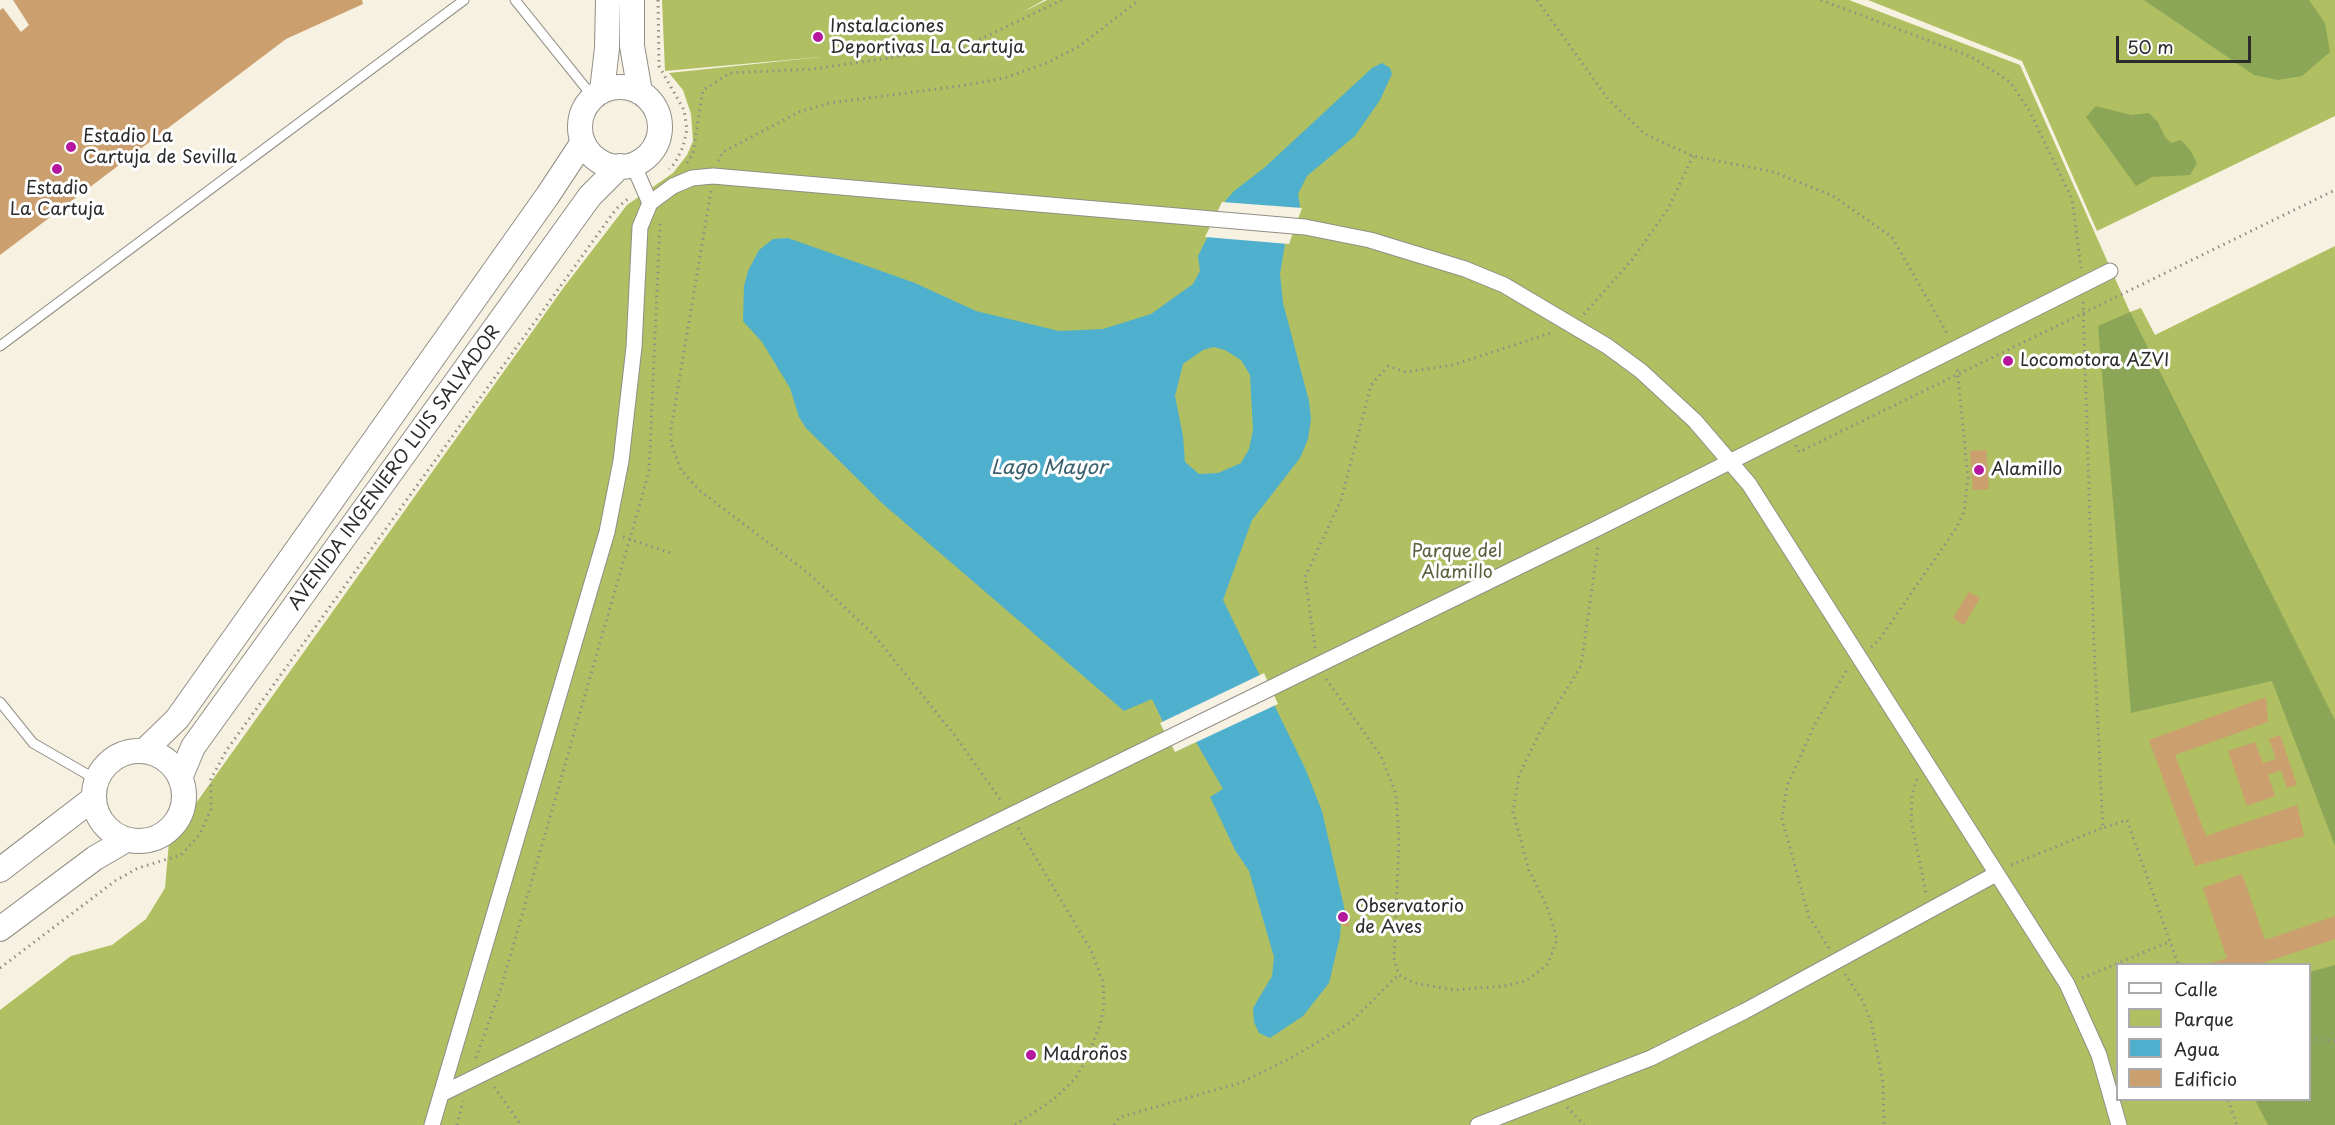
<!DOCTYPE html>
<html>
<head>
<meta charset="utf-8">
<style>
	body { margin:0 }
	#map { position:relative; width:2335px; height:1125px; overflow:hidden; background:#f7f1e1; font-family:"Playpen Sans",sans-serif }
	canvas { display:block }
	.legend { position:absolute; left:2116px; top:963px; width:195px; height:138px; box-sizing:border-box; background:#fff; border:2px solid #aaa; margin:0; padding:8px 10px; list-style:none; font-size:18px; color:#2b2b2b }
	.legend li { display:flex; align-items:center; gap:12px; height:30px }
	.legend b { width:30px; border:2px solid #aaa }
	.scale { position:absolute; left:2116px; top:36px; width:135px; height:27px; box-sizing:border-box; border:3px solid #2b2b2b; border-top:0; padding-left:8px; font-size:18px; line-height:21px; white-space:nowrap; color:#2b2b2b; -webkit-text-stroke:4px #fff; paint-order:stroke }
</style>
</head>
<body>
<div id="map">
<canvas width="2335" height="1125"></canvas>
<ul class="legend">
<li><b style="height:8px;background:#fff"></b>Calle</li>
<li><b style="height:16px;background:#b0bf61"></b>Parque</li>
<li><b style="height:16px;background:#4fb0ce"></b>Agua</li>
<li><b style="height:16px;background:#cc9f6f"></b>Edificio</li>
</ul>
<div class="scale">50 m</div>
</div>
<script>
const ctx = document.querySelector('canvas').getContext('2d');
ctx.lineJoin = 'round';
function fillPath(path, color) { ctx.fillStyle = color; ctx.fill(path, 'evenodd'); }
const shape = rows => new Path2D(rows.map(r => 'M' + r).join(''));
function strokePath(path, color, width, dash) { ctx.strokeStyle = color; ctx.lineWidth = width; ctx.lineCap = dash ? 'butt' : 'round'; ctx.setLineDash(dash || []); ctx.stroke(path); }
function write(font, color, halo, rows, align = 'center') {
  ctx.font = font + ' "Playpen Sans",sans-serif'; ctx.lineWidth = 6; ctx.setLineDash([]); ctx.textBaseline = 'middle'; ctx.strokeStyle = halo; ctx.fillStyle = color; for (const [text, x, y, turn = 0] of rows) {
    ctx.save(); ctx.translate(x, y); ctx.rotate((+turn || 0) * Math.PI / 180); ctx.textAlign = isNaN(turn) ? turn : align; if (halo) ctx.strokeText(text, 0, 0); ctx.fillText(text, 0, 0); ctx.restore();
  }
}
const green = shape([
	[662,0,1044,0,1021,13,1047,0,1849,0,2020,65,2130,312,2141,308,2155,335,2335,246,2335,1125,0,1125,0,1010,71,956,112,945,146,919,165,888,169,841,564,287,627,205,673,173,687,155,693,141,691,114,683,90,669,73,821,57,665,71],
	[2118,964,2310,964,2310,1100,2118,1100],
	[1868,0,2335,0,2335,116,2097,231,2022,61]
]);
const forest = shape([
	[2144,0,2309,0,2325,23,2330,52,2302,76,2278,80,2254,75],
	[2096,106,2131,115,2149,113,2158,122,2165,137,2171,143,2181,140,2190,150,2197,163,2190,175,2152,177,2136,186,2086,117],
	[2130,312,2335,720,2335,846,2272,681,2131,713,2098,326],
	[2335,965,2335,1125,2268,1125,2255,1100,2310,1100,2310,972]
]);
const water = shape([
	[1382,63,1390,68,1392,74,1380,100,1355,136,1307,176,1298,194,1300,206,1285,244,1280,274,1283,303,1309,401,1311,419,1308,439,1300,458,1252,520,1223,600,1305,768,1322,811,1345,911,1338,923,1341,923,1340,937,1329,983,1303,1016,1270,1038,1259,1033,1254,1022,1253,1008,1272,976,1274,957,1249,871,1235,850,1210,797,1223,789,1196,742,1177,751,1152,699,1124,711,883,504,806,428,799,417,790,388,762,342,743,321,744,286,748,271,759,250,773,239,788,238,915,283,976,311,1059,331,1103,329,1151,314,1193,284,1200,271,1198,256,1226,200,1234,191,1264,168,1372,68],
	[1214,347,1225,350,1241,360,1250,375,1253,430,1249,449,1241,463,1218,473,1199,474,1185,462,1183,436,1175,396,1183,364,1203,350]
]);
const pier = shape([
	[1222,202,1302,208,1289,244,1205,237],
	[1264,673,1278,704,1175,752,1160,723]
]);
const building = shape([
	[13,0,362,0,363,4,286,39,0,255,0,10,3,8,21,32,29,25],
	[1986,450,1989,489,1973,490,1970,451],
	[1969,592,1980,598,1964,625,1953,618],
	[2266,697,2268,722,2175,755,2206,836,2297,805,2304,836,2195,866,2149,740],
	[2280,735,2297,785,2287,788,2281,770,2268,775,2275,796,2247,806,2228,751,2255,742,2263,763,2276,759,2269,739],
	[2242,874,2265,940,2335,916,2335,939,2260,964,2208,964,2227,958,2203,888],
	[1338,911,1348,911,1349,927,1338,923]
]);
const path = shape([
	[658,0,659,66,684,110,687,129,683,147,675,163,669,169],
	[1537,0,1608,99,1645,134,1693,156,1774,172,1833,196,1892,237,1948,335],
	[1821,0,1972,57,2010,82,2029,110,2072,199,2081,268],
	[718,161,723,152,757,134,799,112,830,103,967,85,1008,77,1049,62,1081,45,1139,0],
	[687,163,693,153,703,90,730,73,813,69,964,47,1062,0],
	[711,191,671,429,671,443,681,470,699,490,808,573,874,635,956,737,1002,802],
	[2083,302,2094,646,2103,828,2127,820,2178,964],
	[1584,314,1632,260,1668,209,1693,156],
	[1796,445,1799,452,2335,190],
	[623,537,674,554],
	[1871,647,1879,640,1957,527,1964,512,1968,478,1957,366],
	[1315,648,1305,577,1341,500,1371,385,1388,366,1406,372,1453,365,1554,332],
	[1326,679,1381,756,1396,794,1399,840,1394,960,1399,975,1414,983,1454,990,1504,986,1526,981,1548,964,1557,939,1548,909,1529,870,1513,812,1519,775,1539,734,1581,666,1598,546],
	[1917,779,1912,795,1911,820,1926,893],
	[2011,865,2102,828],
	[1829,948,1809,917,1782,819,1787,786,1815,724,1848,668],
	[0,968,115,881,138,868,181,855,200,834,211,809,211,779,226,751,616,209,630,197],
	[1845,974,1862,1000,1871,1021,1883,1083,1884,1125],
	[2082,978,2169,942],
	[2310,1039,2335,1041],
	[476,1058,501,988,649,472,660,223],
	[494,1087,521,1125],
	[2228,1100,2237,1125],
	[1567,1107,1584,1125],
	[457,1125,463,1101],
	[1015,1125,1054,1099,1075,1079,1087,1058,1100,1025,1104,1006,1103,982,1091,950,1018,828],
	[1114,1125,1120,1117,1240,1083,1291,1058,1351,1022,1398,975]
]);
const service = shape([
	[515,0,593,97],
	[0,346,464,0],
	[0,702,33,743,97,780]
]);
const pedestrian = shape([
	[633,164,650,203],
	[441,1094,1600,527,2110,271],
	[432,1125,607,532,621,461,634,347,640,227,650,203,673,186,692,178,713,176,1305,227,1370,240,1465,269,1504,285,1607,346,1641,371,1695,421,1749,484,2067,984,2099,1055,2119,1125],
	[1478,1125,1651,1058,1745,1011,1996,874]
]);
const tertiary = shape([
	[632,0,632,46,640,92],
	'580 127a40 40 0 1 1 80 0a40 40 0 1 1-80 0Z',
	[602,91,607,48,608,0],
	'94 796a45 45 0 1 1 90 0a45 45 0 1 1-90 0Z',
	[144,751,177,719,548,195,583,142],
	[180,778,193,747,590,196,620,166],
	[0,870,94,798],
	[0,929,95,858,126,840]
]);
const markers = [
	[818,37,6,"#b5179e"],
	[71,147,6,"#b5179e"],
	[57,169,6,"#b5179e"],
	[2008,361,6,"#b5179e"],
	[1979,470,6,"#b5179e"],
	[1343,917,6,"#b5179e"],
	[1031,1055,6,"#b5179e"]
];
const poiNames = [
	["Instalaciones",830,27],
	["Deportivas La Cartuja",830,48],
	["Estadio La",83,137],
	["Cartuja de Sevilla",83,158],
	["Estadio",57,189,"center"],
	["La Cartuja",57,210,"center"],
	["Locomotora AZVI",2020,361],
	["Alamillo",1991,470],
	["Observatorio",1355,907],
	["de Aves",1355,928],
	["Madroños",1043,1055]
];
const streetNames = [
	["AVENIDA INGENIERO LUIS SALVADOR",395,468,-54]
];
const parkNames = [
	["Parque del",1457,552],
	["Alamillo",1457,573]
];
const waterNames = [
	["Lago Mayor",1049,468]
];
fillPath(green, '#b0bf61');
fillPath(forest, '#8ca657');
fillPath(water, '#4fb0ce');
fillPath(pier, '#f7f1e1');
fillPath(building, '#cc9f6f');
strokePath(service, '#918e86', 11);
strokePath(pedestrian, '#918e86', 17);
strokePath(tertiary, '#918e86', 26);
strokePath(path, '#918e86', 3, [1.5, 4.5]);
strokePath(service, '#fff', 9);
strokePath(pedestrian, '#fff', 15);
strokePath(tertiary, '#fff', 24);
for (const [x, y, r, color] of markers) { const dot = new Path2D(); dot.arc(x, y, r, 0, 2 * Math.PI); ctx.fillStyle = color; ctx.fill(dot); strokePath(dot, '#fff', 2); }
write('18px', '#2b2b2b', '#fff', poiNames, 'left');
write('18px', '#2b2b2b', '#fff', streetNames);
write('18px', '#5a5f3e', '#fff', parkNames);
write('italic 20px', '#39606c', '#fff', waterNames);
</script>
</body>
</html>
